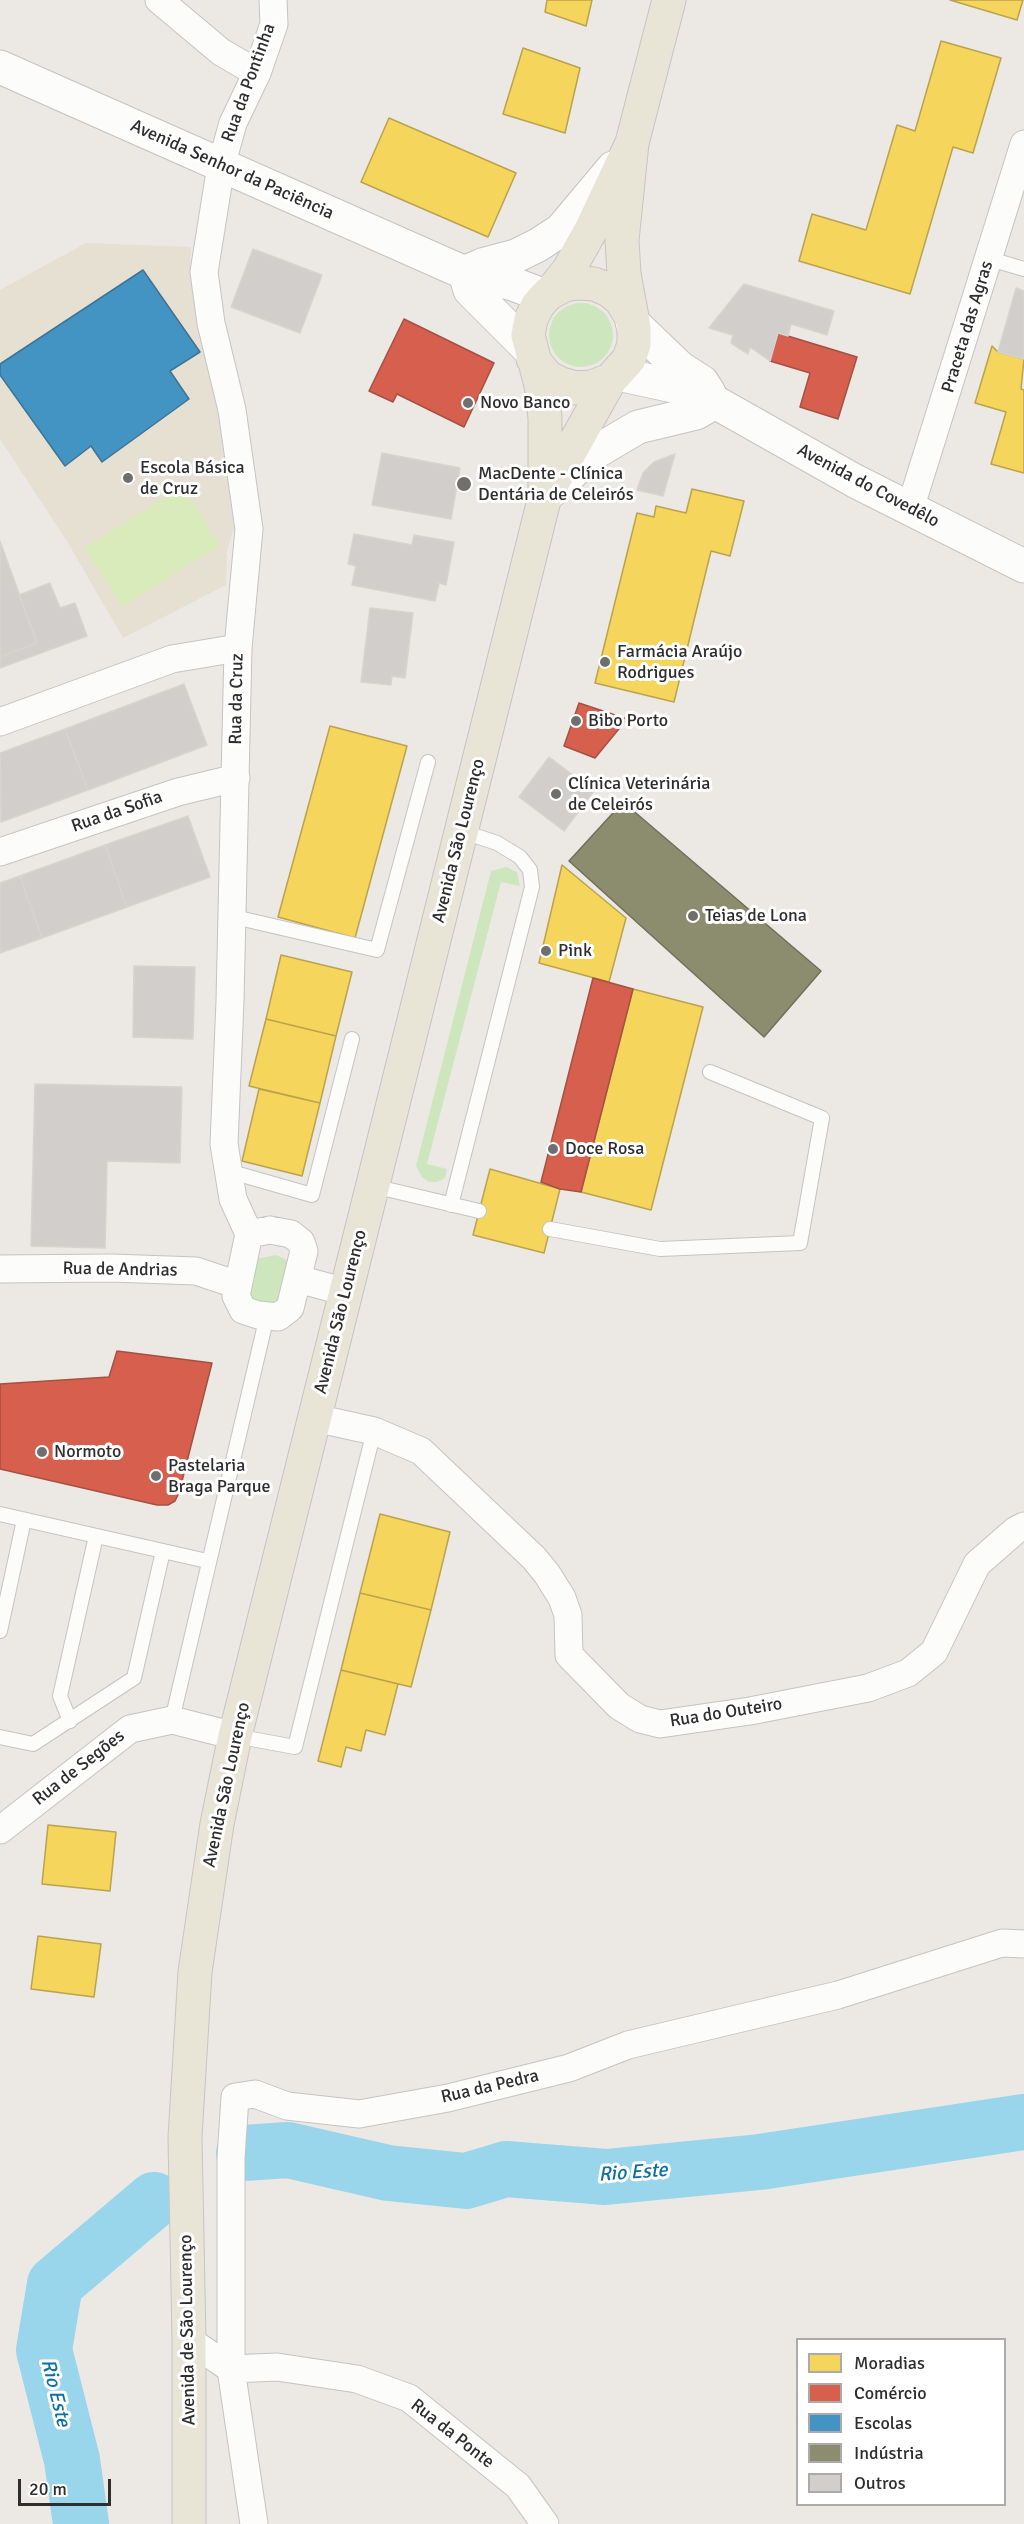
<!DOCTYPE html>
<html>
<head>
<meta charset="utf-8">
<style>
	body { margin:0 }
	#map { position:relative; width:1024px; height:2524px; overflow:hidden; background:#ece8e4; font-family:Signika,sans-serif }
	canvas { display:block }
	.legend { position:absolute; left:796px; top:2338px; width:210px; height:168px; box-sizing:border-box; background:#fff; border:2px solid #ababab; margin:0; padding:8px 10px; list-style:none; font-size:18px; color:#2e2e2e }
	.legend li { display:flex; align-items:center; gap:12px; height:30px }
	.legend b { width:30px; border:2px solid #ababab }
	.scale { position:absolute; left:18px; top:2479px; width:93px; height:27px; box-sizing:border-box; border:3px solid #2e2e2e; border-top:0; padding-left:8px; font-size:18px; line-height:21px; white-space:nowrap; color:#2e2e2e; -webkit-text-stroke:4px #fff; paint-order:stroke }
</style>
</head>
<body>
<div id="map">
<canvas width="1024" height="2524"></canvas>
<ul class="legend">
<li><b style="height:16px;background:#f6d55c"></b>Moradias</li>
<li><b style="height:16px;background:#d6604d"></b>Comércio</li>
<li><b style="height:16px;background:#4393c3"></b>Escolas</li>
<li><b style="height:16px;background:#8c8c6e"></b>Indústria</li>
<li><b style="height:16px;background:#d1cecb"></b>Outros</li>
</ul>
<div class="scale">20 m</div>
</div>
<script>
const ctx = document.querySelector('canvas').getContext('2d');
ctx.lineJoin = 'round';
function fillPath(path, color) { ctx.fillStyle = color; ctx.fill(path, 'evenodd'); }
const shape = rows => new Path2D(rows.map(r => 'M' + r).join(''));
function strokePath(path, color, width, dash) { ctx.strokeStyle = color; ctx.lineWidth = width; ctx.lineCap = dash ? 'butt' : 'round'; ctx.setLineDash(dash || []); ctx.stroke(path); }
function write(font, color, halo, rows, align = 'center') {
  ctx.font = font + ' Signika,sans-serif'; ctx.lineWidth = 6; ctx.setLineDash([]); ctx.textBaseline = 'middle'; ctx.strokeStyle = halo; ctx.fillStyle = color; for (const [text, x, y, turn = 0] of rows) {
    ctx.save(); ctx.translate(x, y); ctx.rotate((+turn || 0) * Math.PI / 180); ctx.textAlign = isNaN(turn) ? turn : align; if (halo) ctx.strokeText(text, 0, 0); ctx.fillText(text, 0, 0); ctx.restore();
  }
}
const education = shape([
	[86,243,191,247,190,267,199,292,237,517,227,551,226,585,123,638,68,543,0,439,0,290]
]);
const green = shape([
	'549 335a32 32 0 1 1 64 0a32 32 0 1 1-64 0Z',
	[506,867,517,872,520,886,501,882,427,1164,447,1169,445,1178,437,1182,429,1182,422,1177,416,1166,491,871],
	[276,1255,287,1260,288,1270,283,1291,276,1304,249,1302,255,1259]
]);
const pitch = shape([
	[182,486,220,545,122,607,84,548]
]);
const homes = shape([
	[547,0,592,0,586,26,545,12,547,0],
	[950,0,1023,0,1017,20,950,0],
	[941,41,1001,58,973,153,953,147,910,294,799,261,812,214,866,230,897,125,915,131,941,41],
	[523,48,580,68,565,133,503,114,523,48],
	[389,118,516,173,488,237,361,182,389,118],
	[992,346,998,352,1024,359,1021,389,1024,390,1024,473,991,464,1006,412,975,403,992,346],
	[692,489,744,501,730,556,711,551,674,702,595,683,637,513,654,517,656,506,686,513,692,489],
	[330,726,407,746,355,938,278,917,330,726],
	[562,865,626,918,609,982,539,963,562,865],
	[281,955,352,972,336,1036,266,1019,281,955],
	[633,989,703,1007,651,1210,581,1192,633,989],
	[266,1019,336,1036,320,1103,249,1086,266,1019],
	[259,1089,320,1103,302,1176,242,1161,259,1089],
	[490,1169,560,1189,544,1253,473,1235,490,1169],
	[380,1514,450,1532,431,1610,360,1593,380,1514],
	[360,1593,431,1610,411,1687,341,1670,360,1593],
	[341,1670,398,1684,385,1735,366,1730,361,1751,346,1747,341,1767,318,1761,341,1670],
	[48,1825,116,1832,110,1891,42,1884,48,1825],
	[38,1936,101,1944,94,1997,31,1989,38,1936]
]);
const shops = shape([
	[404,319,494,363,464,427,397,394,393,402,369,391,404,319],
	[778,333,857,357,838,419,800,407,810,373,770,361,778,333],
	[579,703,627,719,595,758,564,746,579,703],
	[593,978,633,989,581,1192,560,1189,541,1182,593,978],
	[117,1351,212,1363,179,1493,175,1501,168,1505,157,1505,0,1469,0,1384,109,1377,117,1351]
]);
const schools = shape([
	[143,270,200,352,170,371,189,399,102,462,91,446,65,466,0,375,0,364,143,270]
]);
const industry = shape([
	[623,802,821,971,764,1037,569,861,623,802]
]);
const river = shape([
	[244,2153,288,2150,388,2173,466,2181,506,2169,606,2177,760,2162,1024,2122],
	[81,2524,72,2460,44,2350,55,2284,154,2200]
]);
const building = shape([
	[253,249,322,275,300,333,231,307,253,249],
	[744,284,834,311,827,335,791,324,788,336,778,333,770,361,750,347,748,354,731,343,733,335,709,328,744,284],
	[1016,288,1024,291,1024,359,998,352,1016,288],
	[382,453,460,468,451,519,372,505,382,453],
	[675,454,663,496,637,490,643,473,654,462,675,454],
	[354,534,412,545,414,535,454,542,446,585,439,583,435,601,352,585,356,566,348,564,354,534],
	[0,541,37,643,0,657,0,541],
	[50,583,60,608,75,603,87,636,0,668,0,657,37,643,19,595,50,583],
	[370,608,413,613,405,678,392,676,391,685,361,682,370,608],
	[184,684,207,745,88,790,65,729,184,684],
	[65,729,88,790,1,822,0,753,65,729],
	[549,757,594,791,564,831,519,797,549,757],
	[188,816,210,877,127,907,105,845,188,816],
	[105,845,127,907,42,938,20,876,105,845],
	[20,876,42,938,0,953,0,883,20,876],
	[134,966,195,967,193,1039,133,1037,134,966],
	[35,1084,182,1087,180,1163,107,1161,105,1248,31,1246,35,1084]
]);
const lane = shape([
	[990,259,1024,269],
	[230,916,377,950,428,762],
	[228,1171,312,1195,352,1039],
	[373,1186,479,1211],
	[451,1205,532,887,530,870,520,857,497,843,461,831],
	[550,1229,660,1249,800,1243,822,1118,710,1072],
	[0,1514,207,1561],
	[0,1631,24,1520],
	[172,1720,267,1316],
	[70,1721,60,1696,96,1536],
	[235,1736,295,1747,374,1431],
	[0,1737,33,1744,134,1678,163,1551]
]);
const street = shape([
	[159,0,221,52,257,73],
	[910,509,1024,144],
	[0,722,172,659,238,648],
	[0,852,178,792,236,778],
	[270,1230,291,1234,301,1242,304,1251,290,1308,278,1317,258,1315,243,1310,236,1296,249,1234,270,1230],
	[249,1234,233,1199,224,1144,230,1001,238,648,249,529,232,410,211,323,204,272,221,166,233,123,257,73,274,24,273,0],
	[0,1269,112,1268,196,1271,238,1285],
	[298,1279,346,1292],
	[315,1418,374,1431,421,1451,534,1558,547,1574,562,1598,568,1615,569,1655,619,1706,640,1719,660,1724,750,1711,868,1688,908,1673,934,1652,977,1564,1016,1530,1024,1526],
	[0,1830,130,1729,172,1720,235,1736],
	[189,2340,231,2369],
	[231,2369,277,2367,357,2379,409,2398,518,2486,545,2524],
	[254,2524,231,2369,231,2158,235,2097,255,2094,287,2106,359,2114,448,2098,569,2068,628,2045,838,1995,1002,1943,1024,1944]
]);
const secondary = shape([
	[0,67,465,273,513,284,545,296],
	[466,272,482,265,516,256,538,245,561,230,613,168],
	[465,273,470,290,530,350],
	[632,322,680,368,702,382,709,393],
	[618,374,678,387,715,402,855,481,1024,566],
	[549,493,594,453,638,427,696,413,715,402]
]);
const primary = shape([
	[551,292,568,271,591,230,632,143,669,0],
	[533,359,547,377,561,384,576,388,592,387,610,380,629,359,634,344,634,328,624,274,622,240,632,143],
	[545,494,545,418,541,385,528,335,531,319,538,305,548,294,564,285,578,283,594,284,609,290,621,300,630,315],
	[189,2524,189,2340,185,2137,195,1972,217,1824,235,1736,545,496,610,380]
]);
const markers = [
	[468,403,6,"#706f6e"],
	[128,478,6,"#706f6e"],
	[464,484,8,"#706f6e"],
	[605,662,6,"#706f6e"],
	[576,721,6,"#706f6e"],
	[556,794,6,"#706f6e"],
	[693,916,6,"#706f6e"],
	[546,951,6,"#706f6e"],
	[553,1149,6,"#706f6e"],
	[42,1452,6,"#706f6e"],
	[156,1476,6,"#706f6e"]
];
const streetNames = [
	["Rua da Pontinha",249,83,-70],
	["Avenida Senhor da Paciência",232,170,24],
	["Praceta das Agras",968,327,-73],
	["Avenida do Covedêlo",868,486,28],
	["Rua da Cruz",237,699,-89],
	["Rua da Sofia",117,812,-19],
	["Avenida São Lourenço",459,841,-76],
	["Rua de Andrias",120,1270,1],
	["Avenida São Lourenço",341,1312,-76],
	["Rua do Outeiro",726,1713,-9],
	["Rua de Segões",79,1768,-38],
	["Avenida São Lourenço",227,1785,-78],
	["Rua da Pedra",490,2087,-13],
	["Avenida de São Lourenço",188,2330,-91],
	["Rua da Ponte",452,2434,38]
];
const poiNames = [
	["Novo Banco",480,403],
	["Escola Básica",140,468],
	["de Cruz",140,489],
	["MacDente - Clínica",478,474],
	["Dentária de Celeirós",478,495],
	["Farmácia Araújo",617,652],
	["Rodrigues",617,673],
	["Bibo Porto",588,721],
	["Clínica Veterinária",568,784],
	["de Celeirós",568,805],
	["Teias de Lona",705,916],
	["Pink",558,951],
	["Doce Rosa",565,1149],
	["Normoto",54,1452],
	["Pastelaria",168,1466],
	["Braga Parque",168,1487]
];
const waterNames = [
	["Rio Este",633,2173,-4],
	["Rio Este",55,2393,76]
];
fillPath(education, '#e6e0d3');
fillPath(green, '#cee6be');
fillPath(pitch, '#d9eabb');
fillPath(homes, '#f6d55c');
strokePath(homes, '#baa34e', 1.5);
fillPath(shops, '#d6604d');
strokePath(shops, '#a45144', 1.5);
fillPath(schools, '#4393c3');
strokePath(schools, '#3d7596', 1.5);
fillPath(industry, '#8c8c6e');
strokePath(industry, '#70705b', 1.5);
strokePath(river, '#99d6ec', 56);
fillPath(building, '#d1cecb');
strokePath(building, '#d7d4d0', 1.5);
strokePath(lane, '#c5c4c5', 16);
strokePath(street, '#c5c4c5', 29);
strokePath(secondary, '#c5c4c5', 35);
strokePath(primary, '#c6c5c4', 35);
strokePath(lane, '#fcfcfb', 14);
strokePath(street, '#fcfcfb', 27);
strokePath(secondary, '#fcfcfb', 33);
strokePath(primary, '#e8e4d6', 33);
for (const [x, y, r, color] of markers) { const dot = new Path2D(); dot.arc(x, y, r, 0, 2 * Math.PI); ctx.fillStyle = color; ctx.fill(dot); strokePath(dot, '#fff', 2); }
write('18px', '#2e2e2e', '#fff', streetNames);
write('18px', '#2e2e2e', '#fff', poiNames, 'left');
write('italic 20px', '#0d6fa3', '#fff', waterNames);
</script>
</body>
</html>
